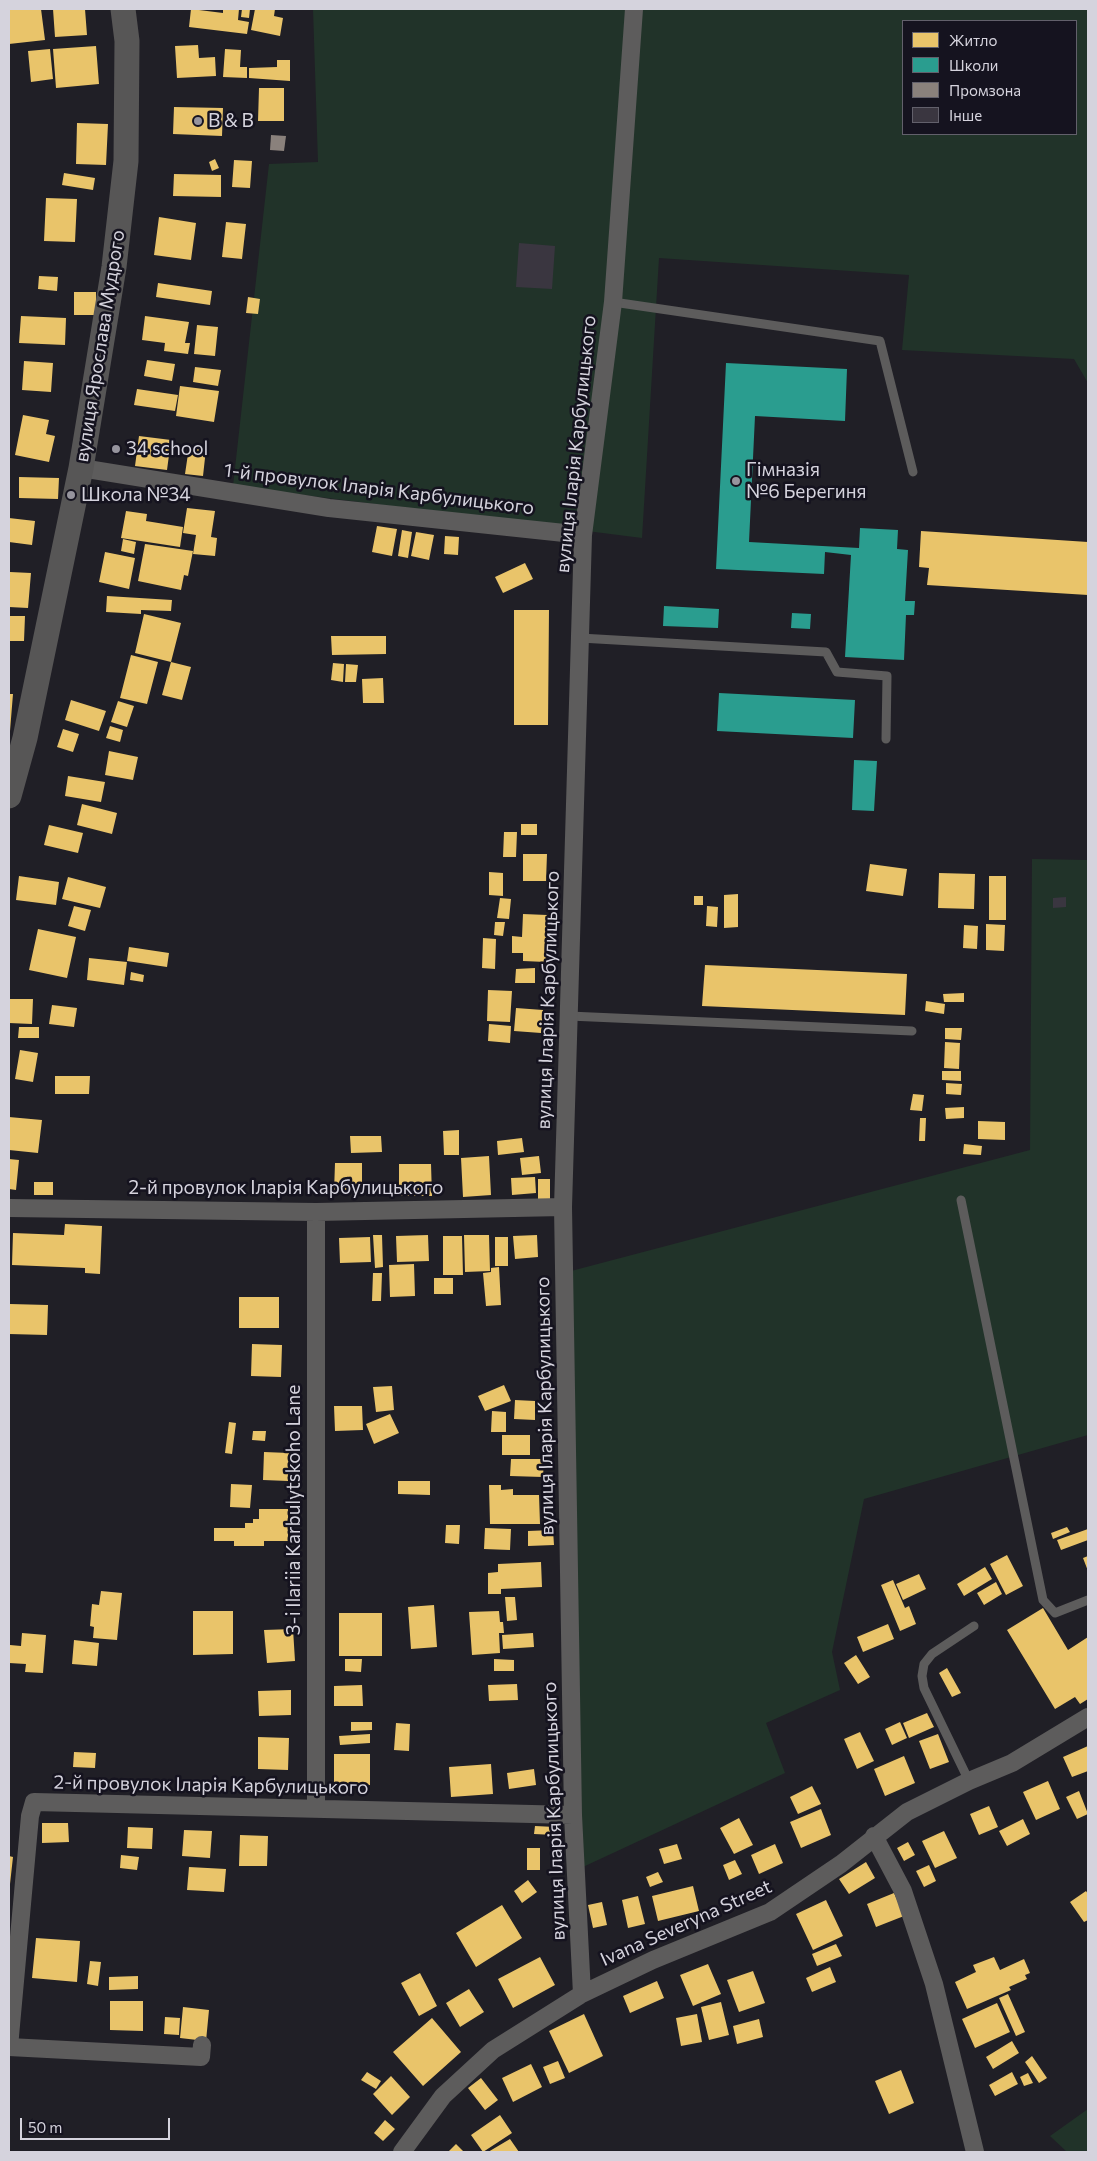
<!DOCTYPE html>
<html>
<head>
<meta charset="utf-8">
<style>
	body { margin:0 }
	#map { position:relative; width:1097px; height:2161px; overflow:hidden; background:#201f26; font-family:Commissioner,sans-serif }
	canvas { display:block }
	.frame { position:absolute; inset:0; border:10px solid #d5d3dd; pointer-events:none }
	.legend { position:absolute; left:902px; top:20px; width:175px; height:115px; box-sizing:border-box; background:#15131f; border:1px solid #62606b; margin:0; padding:6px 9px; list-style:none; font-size:15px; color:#d5d3dd }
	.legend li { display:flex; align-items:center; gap:10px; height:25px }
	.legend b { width:25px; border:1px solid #62606b }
	.scale { position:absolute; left:20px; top:2118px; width:150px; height:22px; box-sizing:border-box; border:2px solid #d5d3dd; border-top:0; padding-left:6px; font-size:15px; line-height:18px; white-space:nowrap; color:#d5d3dd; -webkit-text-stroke:4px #15131f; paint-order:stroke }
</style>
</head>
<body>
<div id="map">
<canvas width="1097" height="2161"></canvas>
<div class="frame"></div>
<ul class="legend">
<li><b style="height:14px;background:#e9c46a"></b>Житло</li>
<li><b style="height:14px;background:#2a9d8f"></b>Школи</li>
<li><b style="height:14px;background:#8a817c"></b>Промзона</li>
<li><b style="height:14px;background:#3a3640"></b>Інше</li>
</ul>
<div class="scale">50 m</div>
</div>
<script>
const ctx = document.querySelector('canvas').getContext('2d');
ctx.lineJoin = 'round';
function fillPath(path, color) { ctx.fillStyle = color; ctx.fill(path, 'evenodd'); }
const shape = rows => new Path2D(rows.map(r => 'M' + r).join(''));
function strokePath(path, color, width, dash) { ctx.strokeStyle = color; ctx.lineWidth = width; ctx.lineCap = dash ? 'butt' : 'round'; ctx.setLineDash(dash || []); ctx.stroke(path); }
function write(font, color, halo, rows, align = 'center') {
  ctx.font = font + ' Commissioner,sans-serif'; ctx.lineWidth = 5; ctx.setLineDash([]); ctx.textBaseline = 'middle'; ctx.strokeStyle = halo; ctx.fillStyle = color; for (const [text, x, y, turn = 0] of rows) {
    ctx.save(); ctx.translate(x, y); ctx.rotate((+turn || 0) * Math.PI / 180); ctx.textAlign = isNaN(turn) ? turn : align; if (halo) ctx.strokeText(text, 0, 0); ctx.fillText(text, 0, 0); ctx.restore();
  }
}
const green = shape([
	[313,9,1088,9,1088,383,1074,359,902,350,909,275,659,258,642,538,233,486,269,164,318,162],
	[903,21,1076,21,1076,134,903,134],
	[1032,859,1088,860,1088,1435,864,1499,832,1652,840,1690,766,1723,785,1773,570,1873,556,1275,1030,1150],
	[1088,2109,1088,2152,1067,2152,1050,2136]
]);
const homes = shape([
	[9,9,41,9,45,40,9,44],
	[53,9,85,9,87,35,55,37],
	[191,9,223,13,223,9,239,9,238,20,249,22,247,34,189,27],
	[242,9,250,9,249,18,241,17],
	[255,9,275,9,274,16,283,18,280,36,251,30],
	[198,45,199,58,215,57,216,76,177,78,175,46],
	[96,46,99,84,56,88,53,49],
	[50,49,53,79,31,82,28,51],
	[225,49,241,50,240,67,247,67,247,78,223,77],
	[277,60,290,60,290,81,249,78,249,68,277,67],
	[259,88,284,88,284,121,258,121],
	[174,107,223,108,222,136,173,134],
	[77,123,108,124,106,165,76,164],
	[215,159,219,168,212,171,209,162],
	[234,160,252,161,250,188,232,187],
	[64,173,95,178,93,190,62,185],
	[174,174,221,175,221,197,173,196],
	[46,198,77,199,75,242,44,241],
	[159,217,196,223,191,260,154,255],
	[226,222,246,224,242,259,222,257],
	[39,276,58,277,57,291,38,289],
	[158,283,212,291,210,305,156,297],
	[74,292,96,292,96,315,74,315],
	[248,297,260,299,258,314,246,313],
	[21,316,66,318,65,345,19,343],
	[145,316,189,322,185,343,190,343,188,354,164,351,165,343,142,340],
	[197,325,218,327,215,356,194,354],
	[147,360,175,364,172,381,144,376],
	[24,361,53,363,51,392,22,390],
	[195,367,221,370,218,386,193,382],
	[180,386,219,391,214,422,176,416],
	[137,389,178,395,175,411,134,405],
	[23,415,49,420,46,434,55,436,49,462,15,455],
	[139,436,171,440,167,470,135,466],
	[189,447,206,449,203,476,185,474],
	[19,477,59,478,58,499,19,498],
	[187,508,215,511,211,537,217,538,215,556,193,554,196,535,183,533],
	[126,511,147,514,146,521,183,527,180,547,121,538],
	[9,518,35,521,32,545,9,542],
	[377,526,397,529,392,556,372,552],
	[402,530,412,532,408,558,398,556],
	[921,531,1088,542,1088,595,927,585,929,568,919,567],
	[416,532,434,535,429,560,411,556],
	[445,536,459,537,458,555,444,554],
	[123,539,136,542,134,554,121,551],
	[145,544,193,551,188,576,184,575,181,590,138,581],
	[105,552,135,558,129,589,99,582],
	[525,563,533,579,503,593,495,577],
	[10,572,31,573,28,608,9,607],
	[107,596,172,600,171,611,141,610,141,614,106,612],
	[514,610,549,610,548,725,514,725],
	[144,614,181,623,171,662,191,667,182,700,162,695,171,662,135,653],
	[9,616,25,616,24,641,9,641],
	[331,636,386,636,386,654,332,655],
	[131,655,158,662,147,704,120,698],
	[333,663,344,664,343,682,331,680],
	[346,664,358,665,356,682,345,682],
	[383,678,384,703,363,703,362,679],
	[9,694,13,694,10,731,9,731],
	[71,700,106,711,99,731,65,720],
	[118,701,134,706,127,727,111,722],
	[110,726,123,730,120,742,106,738],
	[63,729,79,734,73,752,57,747],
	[109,751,138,757,133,780,105,775],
	[68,776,105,782,101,802,65,796],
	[82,804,117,813,112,834,77,825],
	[521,824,537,824,537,835,521,835],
	[49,825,83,833,78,853,44,845],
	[504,832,517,832,516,857,503,857],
	[523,854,547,854,546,881,523,881],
	[870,864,907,869,903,896,866,891],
	[489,872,503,873,503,896,489,895],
	[939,873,975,874,974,909,938,908],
	[19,876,59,882,56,905,16,900],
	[989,876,1006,876,1006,920,989,920],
	[68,877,106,887,100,908,62,899],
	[738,894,738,927,724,928,724,895],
	[694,896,703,896,703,905,694,905],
	[500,898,511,899,509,919,497,918],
	[74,906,91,910,85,931,68,926],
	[707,906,718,907,717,927,706,926],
	[523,914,547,915,546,962,523,961,523,953,512,953,512,936,522,937],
	[495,922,505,922,503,936,494,935],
	[986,924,1005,925,1004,951,986,950],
	[964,925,978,926,977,949,963,948],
	[38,929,76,937,67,978,29,970],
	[483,938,496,939,495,969,482,968],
	[129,947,169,953,167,967,127,961],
	[89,958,127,962,124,985,87,980],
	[705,965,907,974,905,1015,702,1006],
	[535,968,535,983,515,983,516,969],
	[131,972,144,975,143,982,130,980],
	[488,990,512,991,510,1022,487,1021],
	[964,993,964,1002,944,1002,943,994],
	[9,999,33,999,32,1024,9,1023],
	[926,1001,945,1004,944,1014,925,1011],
	[52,1005,77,1008,74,1027,49,1024],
	[516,1008,543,1010,541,1033,514,1031],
	[489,1024,511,1026,510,1043,488,1041],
	[19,1027,39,1027,39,1038,18,1038],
	[945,1028,962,1028,961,1040,945,1039],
	[945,1042,960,1043,959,1069,944,1068],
	[20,1050,38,1053,33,1082,15,1079],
	[942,1071,961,1071,961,1081,942,1080],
	[55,1076,90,1076,89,1094,55,1094],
	[946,1083,962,1084,961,1095,946,1094],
	[913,1094,924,1095,922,1111,910,1110],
	[964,1107,964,1118,946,1119,945,1108],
	[9,1117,42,1120,38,1153,9,1150],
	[920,1118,926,1118,925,1141,919,1141],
	[978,1121,1005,1122,1005,1140,978,1139],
	[459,1130,459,1155,444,1155,443,1131],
	[350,1136,381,1136,382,1152,351,1153],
	[522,1138,524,1152,498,1155,497,1141],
	[964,1144,982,1146,981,1155,963,1154],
	[489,1156,491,1195,463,1197,461,1158],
	[539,1156,541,1173,522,1175,520,1158],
	[9,1159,19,1160,16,1190,9,1189],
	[335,1163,362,1163,362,1192,334,1192],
	[399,1164,431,1164,432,1196,399,1196],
	[535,1177,536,1193,512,1195,511,1178],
	[538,1179,550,1179,550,1199,538,1199],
	[34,1182,53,1182,53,1195,34,1195],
	[65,1224,102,1226,100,1274,85,1273,85,1268,12,1265,13,1233,64,1235],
	[373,1235,382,1235,383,1267,375,1268],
	[428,1235,429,1261,397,1262,396,1236],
	[464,1235,489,1235,490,1271,465,1272],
	[537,1235,538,1257,515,1259,513,1236],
	[443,1236,462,1236,463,1275,443,1275],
	[370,1237,371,1262,340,1263,339,1238],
	[495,1237,508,1237,508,1266,495,1266],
	[414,1264,415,1296,390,1297,389,1265],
	[499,1267,501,1305,486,1306,483,1273,491,1272,491,1268],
	[373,1273,382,1273,381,1301,372,1301],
	[434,1278,453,1278,453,1294,434,1294],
	[239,1297,279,1297,279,1328,239,1328],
	[10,1304,48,1305,47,1335,9,1334],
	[252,1344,282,1345,281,1377,251,1376],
	[504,1385,511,1401,485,1411,478,1396],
	[392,1386,394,1410,376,1412,373,1387],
	[515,1400,535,1401,535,1420,514,1419],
	[334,1406,362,1406,363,1430,335,1431],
	[492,1411,506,1412,506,1432,491,1432],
	[390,1414,399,1433,374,1444,366,1424],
	[229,1422,236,1423,232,1454,225,1453],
	[253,1431,266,1431,265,1441,252,1440],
	[502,1435,530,1435,530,1455,502,1455],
	[264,1452,289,1453,288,1481,263,1480],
	[511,1459,544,1459,543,1477,510,1476],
	[398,1481,430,1481,430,1495,398,1494],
	[231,1484,252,1485,250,1508,230,1507],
	[489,1485,501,1485,501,1490,513,1489,513,1495,539,1495,540,1524,490,1524],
	[259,1509,288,1509,288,1541,264,1541,264,1546,234,1546,234,1541,214,1541,214,1528,245,1528,245,1523,253,1523,253,1519,259,1519],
	[446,1525,460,1525,459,1544,445,1543],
	[1067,1527,1070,1532,1053,1539,1051,1533],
	[485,1528,511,1529,510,1550,484,1549],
	[1088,1529,1088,1540,1061,1550,1057,1540],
	[553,1530,554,1545,528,1546,528,1531],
	[1007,1555,1023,1586,1006,1595,990,1564],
	[1088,1556,1088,1571,1083,1558],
	[541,1562,542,1587,501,1589,501,1594,488,1594,488,1573,498,1572,498,1564],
	[985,1567,992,1579,964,1596,957,1584],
	[919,1574,926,1589,903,1600,896,1584],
	[893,1580,905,1608,909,1606,916,1624,900,1631,881,1585],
	[996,1582,1002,1594,984,1605,977,1593],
	[101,1591,122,1593,117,1640,93,1638,94,1627,90,1626,92,1604,99,1605],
	[505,1597,515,1597,517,1620,507,1621],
	[434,1605,437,1647,411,1649,408,1607],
	[1043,1608,1068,1650,1088,1637,1088,1699,1080,1704,1075,1697,1055,1709,1007,1630],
	[193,1611,233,1611,233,1654,193,1655],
	[499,1611,500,1622,503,1622,504,1633,499,1633,500,1653,472,1655,469,1612],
	[339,1613,382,1613,382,1656,339,1656],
	[888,1624,894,1639,863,1652,857,1637],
	[293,1629,295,1661,267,1663,264,1630],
	[22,1633,46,1635,43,1673,25,1672,26,1664,9,1663,10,1645,21,1646],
	[533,1633,534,1647,503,1649,502,1635],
	[74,1640,99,1643,97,1666,72,1664],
	[856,1655,870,1677,858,1684,844,1663],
	[345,1659,362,1659,361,1672,345,1671],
	[494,1659,514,1660,514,1671,494,1671],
	[947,1668,961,1693,952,1697,939,1673],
	[517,1684,518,1700,489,1701,488,1685],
	[362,1685,363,1706,334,1706,334,1686],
	[291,1690,291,1715,259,1716,258,1691],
	[927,1713,934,1727,909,1738,903,1723],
	[351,1722,372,1722,372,1730,351,1731],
	[900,1722,907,1738,892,1745,885,1729],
	[396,1723,410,1724,409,1751,394,1750],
	[860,1732,874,1761,857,1769,844,1739],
	[370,1734,370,1743,340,1745,339,1736],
	[938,1734,949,1762,930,1769,919,1741],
	[258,1737,289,1738,288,1770,258,1769],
	[1088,1746,1088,1771,1072,1777,1063,1757],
	[74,1752,96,1753,95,1768,73,1767],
	[334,1754,370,1754,370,1785,334,1785],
	[904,1756,915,1783,885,1796,874,1769],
	[491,1764,493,1794,451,1797,449,1767],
	[534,1769,536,1785,509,1789,507,1773],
	[1048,1781,1060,1809,1036,1820,1023,1792],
	[812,1786,821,1804,798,1814,790,1797],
	[1079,1791,1088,1814,1077,1819,1066,1797],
	[989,1806,998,1827,979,1835,970,1814],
	[821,1809,831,1835,801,1848,790,1822],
	[739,1818,753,1845,734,1854,720,1828],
	[1023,1819,1030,1834,1007,1846,999,1831],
	[42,1823,68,1823,69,1842,42,1843],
	[535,1826,555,1827,555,1835,534,1834],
	[128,1827,153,1828,152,1849,127,1848],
	[184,1830,212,1831,210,1858,182,1856],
	[944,1831,957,1858,935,1868,922,1841],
	[240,1835,268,1836,267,1866,239,1866],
	[908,1842,915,1855,904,1861,897,1848],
	[677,1844,682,1859,664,1864,659,1849],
	[775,1844,783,1863,759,1874,751,1855],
	[527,1848,540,1848,540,1870,527,1870],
	[121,1855,139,1857,137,1870,120,1868],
	[9,1856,13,1857,10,1884,9,1884],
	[735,1860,742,1874,729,1880,723,1865],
	[866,1862,875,1878,849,1894,839,1879],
	[929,1865,936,1881,924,1887,916,1871],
	[189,1867,226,1869,224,1892,187,1890],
	[658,1872,663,1882,650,1887,646,1877],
	[528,1880,537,1892,522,1903,514,1891],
	[693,1886,699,1911,658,1921,652,1896],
	[1086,1891,1088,1894,1088,1920,1084,1922,1070,1902],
	[894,1893,904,1916,876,1927,867,1904],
	[638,1896,645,1924,628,1928,622,1900],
	[826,1900,843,1936,813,1950,796,1914],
	[602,1902,607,1925,593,1928,588,1905],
	[502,1905,522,1938,476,1967,456,1933],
	[36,1938,80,1941,77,1982,32,1978],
	[836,1944,842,1956,817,1966,812,1954],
	[540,1957,555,1985,513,2008,498,1979],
	[994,1957,1000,1970,1024,1959,1030,1973,1025,1975,1027,1979,1009,1987,1011,1990,967,2009,955,1982,976,1972,973,1965],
	[90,1961,101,1962,98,1986,87,1984],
	[708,1964,721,1994,693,2006,680,1975],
	[830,1967,836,1982,812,1992,806,1978],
	[753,1971,765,2003,739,2012,727,1980],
	[420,1973,437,2006,419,2016,401,1983],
	[138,1976,138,1989,109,1990,109,1977],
	[657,1981,664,1998,630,2013,623,1996],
	[469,1989,484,2012,460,2027,446,2003],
	[1008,1994,1025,2032,1016,2036,999,1998],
	[110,2001,143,2001,143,2031,110,2030],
	[721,2002,729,2035,709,2040,701,2007],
	[997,2003,1010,2032,975,2048,962,2019],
	[183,2007,209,2010,206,2041,180,2038],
	[584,2014,603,2056,569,2073,549,2031],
	[697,2014,702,2042,681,2046,676,2018],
	[165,2017,180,2018,179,2035,164,2034],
	[432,2018,461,2052,423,2086,393,2052],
	[759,2019,763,2037,737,2044,733,2026],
	[1012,2041,1019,2053,993,2069,986,2057],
	[1032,2056,1047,2078,1039,2083,1025,2062],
	[558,2061,565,2078,550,2084,543,2067],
	[531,2064,542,2087,513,2102,502,2078],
	[901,2070,914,2103,889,2114,875,2081],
	[367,2072,381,2081,376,2089,361,2080],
	[1012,2072,1018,2084,995,2096,989,2085],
	[1028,2073,1033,2083,1024,2086,1020,2077],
	[391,2076,410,2097,392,2115,373,2094],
	[481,2078,498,2100,485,2110,468,2088],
	[500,2115,512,2133,483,2152,471,2135],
	[385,2120,395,2129,383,2141,374,2133],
	[510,2139,519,2152,488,2152],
	[456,2144,464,2152,448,2152]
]);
const schools = shape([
	[726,363,847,369,845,421,755,416,749,542,859,548,860,528,898,530,897,549,908,550,905,601,915,601,914,615,906,615,904,660,845,657,851,555,825,552,824,574,716,569],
	[664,606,719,609,718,628,663,626],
	[792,613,811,614,810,629,791,628],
	[719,693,855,700,853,738,717,731],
	[854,760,877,761,874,811,852,810]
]);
const industry = shape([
	[271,135,286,136,284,151,270,150]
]);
const building = shape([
	[519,243,555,246,552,289,516,287],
	[1066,897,1066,907,1053,908,1053,898]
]);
const lane = shape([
	[613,302,880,341,913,472],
	[580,638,826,652,837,672,887,676,886,739],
	[569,1016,912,1031],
	[961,1200,1043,1600,1055,1613,1088,1600],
	[969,1781,924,1688,922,1676,924,1664,932,1654,974,1626]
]);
const street = shape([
	[81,468,329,508,583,535],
	[9,1208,316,1212,563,1207],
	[316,1212,316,1808],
	[874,1836,903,1891,934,1984,975,2152],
	[582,1994,573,1815,563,1207,583,535,613,302,634,9],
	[9,2047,30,1816,34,1802,573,1815],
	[9,2047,201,2057,202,2045],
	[402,2152,443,2096,493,2050,582,1994,653,1960,770,1912,841,1864,907,1812,969,1781,1012,1763,1088,1717]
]);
const secondary = shape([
	[9,796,25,738,81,468,114,267,126,161,127,41,123,9]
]);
const markers = [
	[198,121,5,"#96949d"],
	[116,449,5,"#96949d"],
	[736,481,5,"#96949d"],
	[71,495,5,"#96949d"]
];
const poiNames = [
	["B & B",208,121],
	["34 school",126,449],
	["Гімназія",746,470],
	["№6 Берегиня",746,492],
	["Школа №34",81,495]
];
const streetNames = [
	["вулиця Ярослава Мудрого",100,346,-81],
	["вулиця Іларія Карбулицького",576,444,-84],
	["1-й провулок Іларія Карбулицького",379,489,7],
	["вулиця Іларія Карбулицького",548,1000,-88],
	["2-й провулок Іларія Карбулицького",286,1188],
	["вулиця Іларія Карбулицького",545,1406,-91],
	["3-i Ilariia Karbulytskoho Lane",294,1510,-90],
	["2-й провулок Іларія Карбулицького",211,1785,1],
	["вулиця Іларія Карбулицького",554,1811,-92],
	["Ivana Severyna Street",686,1923,-24]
];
fillPath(green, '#213329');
fillPath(homes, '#e9c46a');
fillPath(schools, '#2a9d8f');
fillPath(industry, '#8a817c');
fillPath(building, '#3a3640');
strokePath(lane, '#5d5c5c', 9);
strokePath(street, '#5d5c5c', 18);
strokePath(secondary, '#575656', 25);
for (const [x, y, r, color] of markers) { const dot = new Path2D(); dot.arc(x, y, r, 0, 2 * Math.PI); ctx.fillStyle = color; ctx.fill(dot); strokePath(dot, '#15131f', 2); }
write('19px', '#d5d3dd', '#15131f', poiNames, 'left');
write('19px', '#d5d3dd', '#15131f', streetNames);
</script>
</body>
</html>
